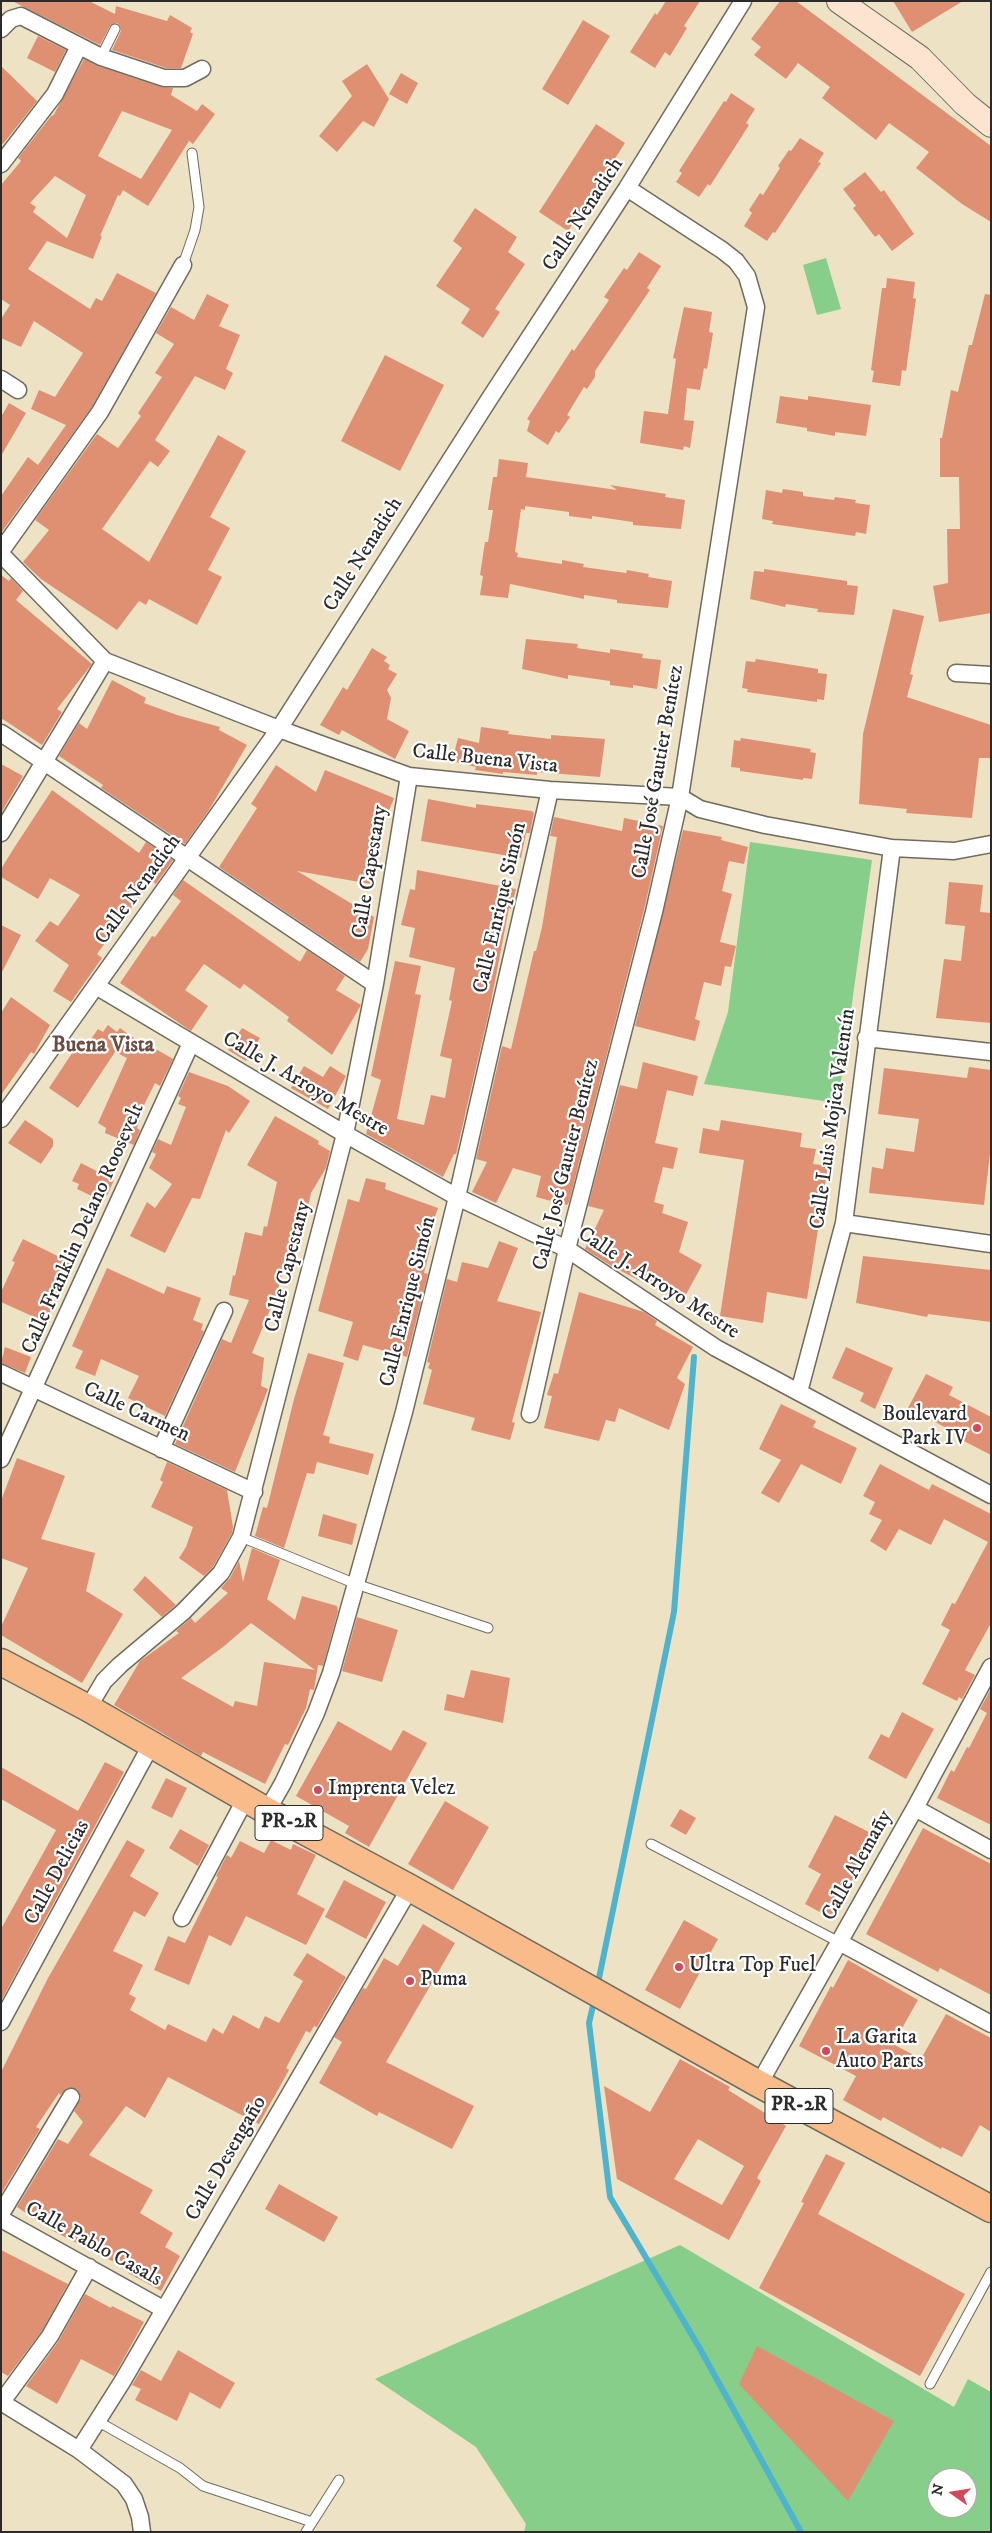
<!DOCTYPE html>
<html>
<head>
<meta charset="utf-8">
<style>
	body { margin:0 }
	#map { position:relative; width:992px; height:2533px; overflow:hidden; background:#ede2c3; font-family:"IM FELL DW Pica",serif }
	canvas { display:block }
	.frame { position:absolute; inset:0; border:2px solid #2b2b2b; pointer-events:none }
	.north { position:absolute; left:927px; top:2468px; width:50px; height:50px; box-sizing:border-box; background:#fff; border:1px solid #aaa; border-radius:50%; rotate:283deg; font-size:14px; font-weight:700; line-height:20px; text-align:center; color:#2b2b2b }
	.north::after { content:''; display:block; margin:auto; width:18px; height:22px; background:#d1495b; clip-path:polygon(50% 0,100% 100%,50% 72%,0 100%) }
</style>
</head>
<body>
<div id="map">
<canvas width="992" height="2533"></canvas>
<div class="frame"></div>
<div class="north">N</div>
</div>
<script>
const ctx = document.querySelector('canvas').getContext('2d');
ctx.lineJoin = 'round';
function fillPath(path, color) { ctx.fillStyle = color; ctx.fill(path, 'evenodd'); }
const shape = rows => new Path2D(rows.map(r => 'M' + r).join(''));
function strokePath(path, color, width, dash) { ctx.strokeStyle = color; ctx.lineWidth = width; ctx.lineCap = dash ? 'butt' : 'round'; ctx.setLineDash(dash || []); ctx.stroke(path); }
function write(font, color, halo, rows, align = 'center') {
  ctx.font = font + ' "IM FELL DW Pica",serif'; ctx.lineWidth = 4.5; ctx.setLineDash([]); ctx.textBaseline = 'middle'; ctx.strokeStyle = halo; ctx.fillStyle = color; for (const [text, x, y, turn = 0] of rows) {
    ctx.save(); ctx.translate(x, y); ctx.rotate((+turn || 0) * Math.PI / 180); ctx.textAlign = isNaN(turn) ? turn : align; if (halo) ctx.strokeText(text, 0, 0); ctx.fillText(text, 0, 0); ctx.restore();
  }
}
const green = shape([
	[826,258,841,309,817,315,803,265],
	[750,842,872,860,838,1103,704,1084,728,1012],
	[680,2245,954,2407,968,2379,991,2392,991,2532,524,2532,526,2524,476,2447,375,2379],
	[937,2478,967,2478,967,2508,937,2508]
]);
const stream = shape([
	[597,1988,674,1612,694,1357],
	[595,1997,589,2023,610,2197,699,2347,801,2532]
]);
const building = shape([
	[12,1,89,1,115,14,116,6,167,21,170,15,192,28,190,32,193,34,181,68,166,68,112,50,121,31,120,26,117,23,110,26,100,45],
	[666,1,700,1,684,26,687,28,670,56,665,52,655,68,630,52,655,13,657,15],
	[780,1,796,1,991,146,991,222,962,204,916,168,929,152,889,123,876,140,822,98,830,87,798,63,786,79,754,55,761,47,751,39],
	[893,1,963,1,912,32],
	[583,20,610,36,568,105,542,89],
	[38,36,66,50,55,72,27,58],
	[84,59,98,66,161,87,173,88,171,95,197,111,202,104,215,114,193,144,189,141,148,206,123,190,120,196,118,195,100,236,102,236,93,259,47,241,28,269,90,309,96,298,102,301,117,273,156,293,92,407,1,533,1,496,28,457,38,465,66,425,31,409,39,390,55,397,83,353,34,321,21,347,1,338,1,319,10,305,1,299,1,185,21,161,18,158,52,115,53,116],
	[122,111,172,130,141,179,98,156],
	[55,176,86,195,67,238,33,212,36,207,30,203],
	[367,64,389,99,374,127,363,121,337,152,319,136,352,96,342,81],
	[1,66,37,101,3,144,1,142],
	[401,73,418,83,407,104,389,94],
	[731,93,755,109,746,123,749,125,710,186,708,184,699,197,676,182,682,173,679,171,724,101,726,102],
	[596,124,625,143,568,231,539,212],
	[800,138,824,153,818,162,821,163,775,233,773,232,767,241,744,226,752,213,749,210,760,193,763,195,780,168,778,166,789,150,791,151],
	[865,172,881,192,884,190,914,234,892,251,879,234,875,237,853,208,856,206,843,189],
	[475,208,517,237,508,252,525,264,495,309,500,312,483,338,461,323,470,309,436,286,462,248,453,241],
	[639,252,661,266,647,288,650,290,595,371,595,377,587,389,584,387,567,415,570,417,559,433,556,431,548,445,527,431,530,421,527,419,572,349,574,351,609,300,604,297,624,268,627,270],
	[887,278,915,282,913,298,916,299,906,371,902,370,900,386,872,382,874,371,871,370,882,288,886,288],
	[207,294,229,305,219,326,240,335,226,369,233,373,225,390,195,376,155,440,170,451,158,467,150,461,102,529,149,562,218,435,246,451,210,517,230,528,208,570,222,577,197,625,149,599,146,605,139,601,117,630,41,579,23,562,49,530,35,520,97,434,118,448,141,416,138,413,162,377,155,373,174,344,156,333,171,307,194,320],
	[985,294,991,295,991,613,939,622,933,586,948,583,947,529,960,529,959,477,940,477,940,438,942,438,951,390,958,392,969,345,972,345],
	[684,307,712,312,709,332,713,333,707,369,704,368,700,390,687,388,684,420,694,421,690,448,684,446,683,450,640,443,644,411,668,414,676,359,673,358],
	[385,355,444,385,400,471,341,441],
	[780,396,808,400,808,396,871,405,866,436,835,432,835,436,807,431,807,428,776,423],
	[9,403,26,413,1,456,1,417],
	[499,459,528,463,526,477,617,490,610,485,666,494,665,497,685,500,681,529,633,525,633,522,592,516,592,519,569,516,569,512,525,506,525,510,521,509,515,552,518,553,517,557,562,564,562,560,584,564,583,567,626,573,627,570,649,574,648,577,672,581,668,608,617,603,617,600,584,595,584,599,510,584,508,598,480,595,483,576,480,575,485,542,488,542,493,510,488,510,493,477,497,477],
	[783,489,803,492,803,496,834,500,835,497,856,500,855,503,870,505,866,534,856,532,855,536,772,524,773,521,762,519,766,490,782,493],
	[764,569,847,581,847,585,858,586,854,615,817,612,818,609,786,604,785,607,750,599,754,571,764,572],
	[1,575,9,581,11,578,23,591,16,600,92,664,57,709,62,712,42,745,1,718],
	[893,609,924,616,910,674,913,675,907,697,991,725,991,758,979,758,972,818,906,813,907,809,859,804,863,734],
	[526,639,578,644,577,648,610,653,610,649,643,654,642,658,661,660,657,689,633,685,633,688,610,685,610,681,568,675,568,679,522,669],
	[372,648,387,657,384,661,390,665,388,669,397,674,387,690,391,698,387,719,409,731,395,759,342,730,339,735,320,725,343,687,347,690],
	[756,659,818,669,818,673,827,674,824,700,817,699,817,702,747,692,748,689,742,688,746,661,755,662],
	[112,680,146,698,144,703,177,715,220,727,219,730,247,745,209,810,185,844,101,788,103,785,59,756,79,723,87,729],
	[481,727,509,731,508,734,551,739,551,735,605,739,600,777,537,772,537,775,503,772,503,774,475,770,476,767,452,761,458,738,479,743],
	[741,738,811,749,810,752,816,753,812,779,803,778,803,780,740,771,740,768,731,767,734,740,740,741],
	[1,764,23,776,1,813],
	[276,765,316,792,325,770,394,798,372,854,377,855,371,884,297,871,374,917,368,949,360,962,219,867,257,808,251,804],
	[52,790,139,853,146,842,173,860,156,884,152,881,121,921,97,954,102,958,71,1002,53,991,69,965,35,941,50,921,58,926,80,895,50,878,38,899,1,877,1,869,14,848],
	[428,799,476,808,476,804,532,811,534,813,530,833,526,833,521,858,421,841],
	[554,817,622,831,624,818,663,826,644,910,569,1202,567,1205,536,1197,541,1176,513,1168,496,1203,472,1192,487,1162,476,1159,502,1046,511,1049,534,951,536,951,542,927,557,837,550,836],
	[683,830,722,837,721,840,748,847,744,864,729,861,722,891,732,894,720,942,736,946,731,967,725,966,721,986,704,982,695,1019,700,1021,695,1041,635,1026],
	[417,870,516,889,511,909,509,908,489,1012,456,1154,454,1154,443,1177,366,1134,381,1080,371,1076,395,961,421,966,415,994,421,995,397,1119,424,1125,431,1095,445,1098,452,1059,440,1056,452,1001,449,1000,455,968,409,957,415,928,401,925,410,889,415,890],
	[183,880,300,962,307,950,345,976,336,990,361,1005,332,1055,287,1021,289,1017,244,984,240,989,204,964,185,990,208,1006,191,1031,120,983,152,936,155,937,181,901,173,895],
	[949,882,983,885,980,912,991,913,991,1023,936,1018,944,959,961,961,965,926,945,924],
	[1,925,21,935,1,974],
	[11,997,50,1025,34,1054,31,1052,1,1095,1,1013],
	[108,1025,117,1032,120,1028,152,1051,154,1048,173,1059,160,1086,155,1083,137,1119,140,1120,137,1128,140,1130,134,1145,105,1133,106,1128,98,1123,127,1058,115,1052,78,1108,49,1088,78,1044,84,1049,98,1029,103,1032],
	[242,1028,260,1038,246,1061,228,1050],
	[643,1062,698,1076,693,1096,667,1090,655,1143,678,1148,673,1169,663,1167,654,1202,664,1205,662,1213,688,1222,679,1252,702,1265,682,1302,613,1267,585,1249,604,1210,588,1206,620,1085,637,1089],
	[304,1066,323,1077,330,1066,346,1076,328,1109,291,1088],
	[969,1067,991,1070,991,1145,984,1205,869,1193,872,1167,883,1169,886,1148,914,1152,919,1119,878,1114,884,1068,967,1078],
	[189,1072,228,1086,250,1101,229,1133,226,1130,200,1199,192,1198,165,1253,130,1236,147,1202,155,1208,172,1184,149,1168,156,1154,152,1152,158,1139,171,1145,186,1107,178,1104,181,1098,178,1096],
	[275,1116,319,1141,318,1144,330,1151,326,1168,311,1193,304,1225,295,1223,274,1305,272,1305,252,1353,264,1358,261,1386,268,1389,235,1472,175,1444,222,1339,231,1343,249,1300,229,1295,233,1275,235,1276,245,1232,262,1236,264,1226,267,1227,277,1182,247,1165],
	[25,1120,53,1139,53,1146,41,1164,8,1143],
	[721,1120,802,1133,800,1147,816,1149,813,1164,828,1166,807,1299,767,1292,763,1323,720,1316,744,1160,699,1153,703,1128,719,1131],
	[81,1163,114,1180,107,1196,97,1192,94,1197,77,1189,79,1184,72,1181],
	[366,1178,386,1183,385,1189,438,1208,425,1245,431,1246,424,1273,428,1274,407,1357,363,1345,358,1361,343,1356,353,1322,318,1311,348,1199,359,1202],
	[23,1239,74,1264,45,1322,1,1302,1,1292,15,1262,12,1261],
	[499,1241,518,1248,497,1301,541,1312,512,1422,515,1423,510,1440,471,1430,475,1418,423,1404,432,1370,428,1368,430,1363,427,1362,447,1279,457,1282,462,1262,488,1268],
	[863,1256,991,1270,991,1322,928,1314,927,1317,856,1303],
	[107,1268,164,1294,167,1286,201,1298,193,1320,203,1324,201,1330,204,1331,165,1416,128,1398,139,1376,101,1359,95,1376,75,1368,83,1351,72,1346],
	[579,1292,644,1312,657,1321,655,1325,693,1347,677,1378,685,1384,669,1430,619,1408,615,1422,606,1420,599,1441,544,1428,552,1396,547,1395,554,1373,558,1374],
	[5,1347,31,1357,25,1373,1,1363],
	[846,1347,893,1368,875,1409,860,1401,864,1393,832,1378],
	[308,1353,344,1363,323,1435,330,1437,329,1443,374,1454,368,1475,317,1462,314,1474,307,1473,284,1548,255,1536,263,1507,267,1508,294,1399],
	[926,1374,953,1387,949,1395,991,1417,991,1455,958,1438,960,1435,908,1408],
	[781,1404,816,1421,813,1427,857,1448,841,1484,801,1464,779,1503,761,1493,781,1460,759,1449],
	[17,1458,65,1476,41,1539,95,1553,86,1591,123,1614,82,1683,1,1635,1,1627,28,1568,1,1558,1,1501],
	[167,1462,227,1490,233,1527,232,1533,213,1567,204,1576,179,1558,186,1547,193,1527,151,1507,163,1482,160,1480],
	[880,1464,929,1490,932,1484,991,1514,991,1623,965,1670,975,1675,962,1699,959,1697,957,1701,922,1684,950,1630,941,1625,952,1603,955,1604,988,1542,944,1519,931,1545,899,1529,886,1551,870,1541,882,1520,869,1514,875,1502,863,1496],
	[323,1514,357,1524,352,1545,318,1536],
	[252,1548,280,1560,267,1599,295,1620,302,1596,337,1606,338,1611,323,1666,318,1665,314,1690,310,1689,306,1708,288,1745,285,1744,265,1784,203,1752,201,1756,114,1705,140,1661,179,1633,176,1631,191,1618,195,1623,228,1593,221,1588,230,1578,239,1561,243,1582],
	[251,1623,315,1670,264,1662,257,1706,235,1701,233,1707,181,1678,223,1647],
	[145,1576,176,1605,162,1617,133,1590],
	[357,1617,398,1630,382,1682,342,1671],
	[471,1670,510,1678,503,1723,444,1710,447,1694,464,1698],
	[991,1689,991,1825,937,1798,951,1770,954,1772,967,1747,969,1748,987,1713,980,1709],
	[902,1712,934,1729,906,1779,868,1758,881,1734,889,1738],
	[338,1721,391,1751,403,1730,427,1743,369,1847,345,1833,349,1826,296,1796],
	[105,1762,124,1772,1,2001,1,1929,56,1830,1,1799,1,1767,78,1811],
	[166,1778,187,1788,172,1818,151,1808],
	[445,1801,489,1827,453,1890,408,1864],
	[680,1809,696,1818,686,1835,670,1826],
	[835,1815,877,1836,831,1918,805,1904,821,1874,808,1867],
	[923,1828,991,1864,991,1995,940,1968,938,1972,866,1934],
	[180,1829,209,1845,198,1866,169,1848],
	[127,1840,145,1850,130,1876,159,1893,145,1917,134,1911,113,1951,143,1965,129,1994,136,1998,130,2010,165,2030,168,2024,206,2042,213,2028,223,2034,233,2015,259,2029,265,2016,279,2023,303,1981,293,1975,307,1953,346,1977,317,2027,314,2026,310,2033,306,2031,286,2068,289,2070,259,2124,168,2077,145,2118,126,2106,89,2155,153,2190,140,2213,173,2233,165,2247,180,2256,161,2291,128,2273,130,2270,53,2231,17,2207,58,2139,68,2144,83,2122,74,2111,81,2098,77,2089,67,2088,60,2095,59,2093,36,2127,40,2129,1,2194,1,2072,48,1978],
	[271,1840,291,1850,293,1844,316,1855,297,1894,325,1909,306,1945,246,1916,231,1946,209,1935,189,1985,154,1970,168,1936,185,1943,218,1877,216,1876,227,1855,231,1858,240,1841,264,1853],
	[344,1880,386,1902,366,1939,325,1917],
	[684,1920,718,1939,680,2009,645,1990],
	[423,1924,455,1943,386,2062,474,2106,452,2149,379,2112,377,2116,319,2083,342,2042,334,2037,363,1988,366,1989,384,1958,398,1966],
	[848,1960,918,2000,893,2044,921,2059,946,2014,991,2038,991,2132,980,2125,962,2157,942,2147,941,2149,883,2117,881,2121,843,2100,856,2076,799,2046,831,1986,833,1988],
	[680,2059,730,2087,728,2090,786,2126,757,2178,761,2181,729,2240,617,2179,604,2086,650,2112],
	[698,2139,744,2166,722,2205,674,2179],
	[826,2154,845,2163,818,2214,965,2294,920,2376,759,2288,804,2203,801,2202],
	[279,2184,338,2217,324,2242,265,2209],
	[1,2250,68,2284,42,2331,8,2376,1,2372],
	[85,2294,111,2308,112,2306,144,2322,114,2376,81,2359,57,2404,26,2386,58,2342],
	[757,2346,894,2421,848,2501,739,2384],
	[178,2350,235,2383,220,2409,190,2392,177,2421,135,2400,141,2389,132,2385,141,2370,161,2381]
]);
const lane = shape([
	[101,57,115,29],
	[183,265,195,230,199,207,192,153],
	[241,1537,356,1584,488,1628],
	[651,1844,839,1942],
	[930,2384,991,2272],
	[99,2422,180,2468,203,2486,312,2522],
	[306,2532,339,2480]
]);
const street = shape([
	[1,29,11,19,21,16,101,57,164,78,185,78,202,69],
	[1,164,55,94,79,46],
	[1,379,18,390],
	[1,551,100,412,183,265],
	[1,554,105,661,279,729,409,776,550,790,680,797,700,809,765,825,892,848,954,851,991,844],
	[956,673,991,675],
	[1,733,375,984],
	[1,833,105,661],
	[96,986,345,1134,457,1197,567,1249,716,1348,991,1495],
	[866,1038,991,1052],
	[1,1119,279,729,488,401,627,188,743,1],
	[844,1223,991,1244],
	[1,1373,254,1492],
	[799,1392,844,1223,892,848],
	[530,1414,567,1249,654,912,680,797,756,307,747,276,736,261,722,250,627,188],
	[161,1449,224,1311],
	[1,1459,191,1043],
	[88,1708,104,1681,120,1665,183,1612,221,1573,241,1537,345,1134,375,984,409,776],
	[915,1808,991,1850],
	[267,1811,283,1783,316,1713,331,1673,404,1412,457,1197,550,790],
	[182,1918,246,1798],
	[839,1942,991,2024],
	[1,2022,151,1745],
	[759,2084,915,1808,991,1667],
	[1,2214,71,2097],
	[1,2219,163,2309],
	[1,2402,79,2450,124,2484,134,2499,140,2517,142,2532],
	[1,2403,50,2336,89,2267],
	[79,2450,122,2382,410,1888]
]);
const secondary = shape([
	[839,1,920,58,965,104,991,125]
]);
const primary = shape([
	[1,1662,88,1708,267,1811,410,1888,759,2084,991,2209]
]);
const markers = [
	[977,1428,5,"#d1495b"],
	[318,1790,5,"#d1495b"],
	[679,1967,5,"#d1495b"],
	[410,1981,5,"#d1495b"],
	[826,2051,5,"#d1495b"]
];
const shields = [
	[289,1823,68],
	[799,2106,68]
];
const shieldNames = [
	["PR-2R",289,1823],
	["PR-2R",799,2106]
];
const streetNames = [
	["Calle Nenadich",584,215,-57],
	["Calle Nenadich",364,555,-58],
	["Calle Buena Vista",485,760,6],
	["Calle José Gautier Benítez",659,772,-80],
	["Calle Capestany",371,872,-81],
	["Calle Nenadich",139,890,-54],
	["Calle Enrique Simón",501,908,-77],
	["Calle J. Arroyo Mestre",305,1085,30],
	["Calle Luis Mojica Valentín",834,1119,-82],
	["Calle José Gautier Benítez",567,1165,-76],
	["Calle Franklin Delano Roosevelt",84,1229,-66],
	["Calle Capestany",289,1267,-76],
	["Calle J. Arroyo Mestre",658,1284,33],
	["Calle Enrique Simón",409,1302,-76],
	["Calle Carmen",136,1413,25],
	["Calle Alemañy",858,1866,-61],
	["Calle Delicias",58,1873,-62],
	["Calle Desengaño",227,2159,-60],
	["Calle Pablo Casals",93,2245,29]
];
const poiNames = [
	["Boulevard",967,1416,"right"],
	["Park IV",967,1440,"right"],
	["Imprenta Velez",328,1790],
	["Ultra Top Fuel",689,1967],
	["Puma",420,1981],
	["La Garita",836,2039],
	["Auto Parts",836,2063]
];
const neighbourhoodNames = [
	["Buena Vista",103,1046]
];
fillPath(green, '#86ce8a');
strokePath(stream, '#4eb4cd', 6);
fillPath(building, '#df9072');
strokePath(lane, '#6f6b60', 11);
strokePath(street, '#6f6b60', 19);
strokePath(secondary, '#6f6b60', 26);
strokePath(primary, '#6f6b60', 29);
strokePath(lane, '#fff', 9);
strokePath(street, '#fff', 16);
strokePath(secondary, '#fde4d1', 24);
strokePath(primary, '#fabb8b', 26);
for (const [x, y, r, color] of markers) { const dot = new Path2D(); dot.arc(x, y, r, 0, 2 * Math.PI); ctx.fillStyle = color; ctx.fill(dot); strokePath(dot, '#fff', 2); }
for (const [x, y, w] of shields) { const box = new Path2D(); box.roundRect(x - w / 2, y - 17.5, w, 35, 4); ctx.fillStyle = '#fff'; ctx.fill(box); strokePath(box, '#2b2b2b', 1); }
write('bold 20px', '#2b2b2b', null, shieldNames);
write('21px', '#2b2b2b', '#fff', streetNames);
write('21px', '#2b2b2b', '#fff', poiNames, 'left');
write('bold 22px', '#6a4e44', '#fff', neighbourhoodNames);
</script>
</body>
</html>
